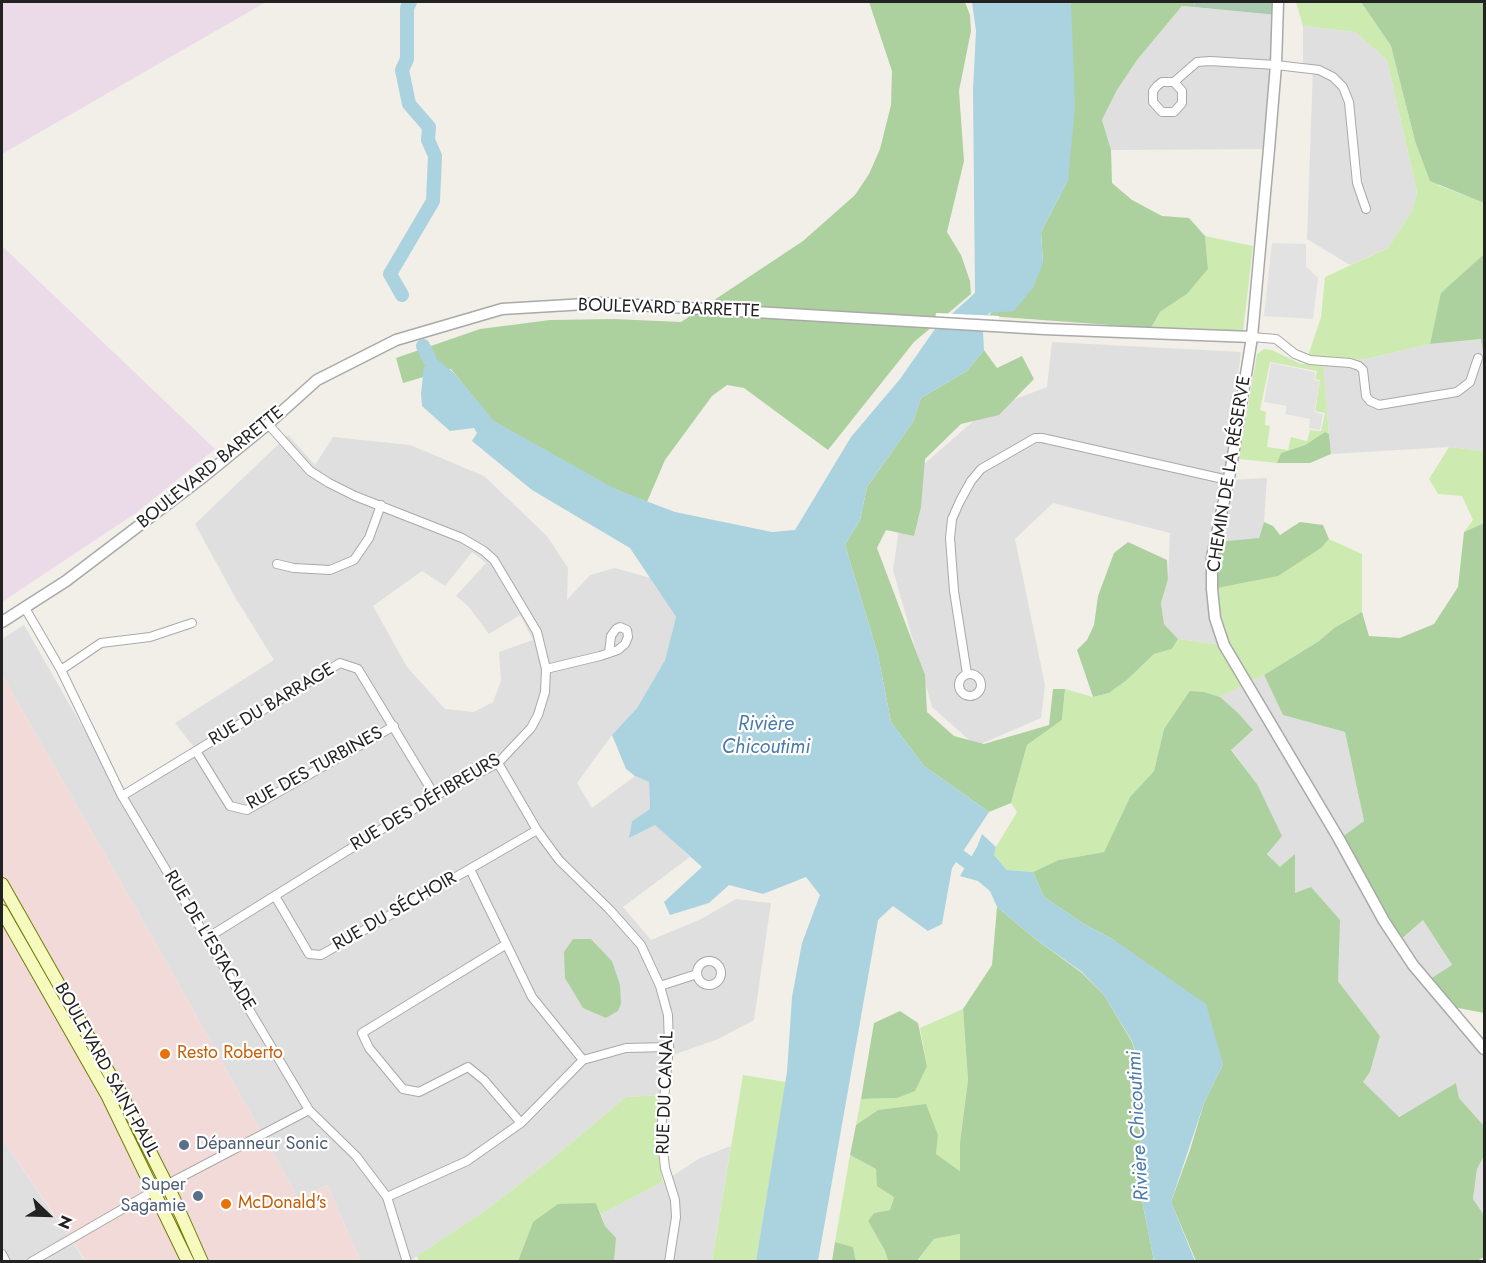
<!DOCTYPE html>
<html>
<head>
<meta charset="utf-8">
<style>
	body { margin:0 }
	#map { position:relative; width:1486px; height:1263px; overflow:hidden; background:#f2efe9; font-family:Jost,sans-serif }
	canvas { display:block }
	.frame { position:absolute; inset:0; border:3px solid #222; pointer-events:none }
	.north { position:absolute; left:18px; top:1185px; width:60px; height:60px; -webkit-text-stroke:4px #fff; paint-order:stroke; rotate:113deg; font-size:16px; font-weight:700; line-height:24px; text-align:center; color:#222 }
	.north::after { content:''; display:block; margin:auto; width:21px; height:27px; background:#222; clip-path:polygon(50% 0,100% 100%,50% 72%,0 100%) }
</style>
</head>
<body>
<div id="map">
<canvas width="1486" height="1263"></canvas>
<div class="frame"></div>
<div class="north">N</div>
</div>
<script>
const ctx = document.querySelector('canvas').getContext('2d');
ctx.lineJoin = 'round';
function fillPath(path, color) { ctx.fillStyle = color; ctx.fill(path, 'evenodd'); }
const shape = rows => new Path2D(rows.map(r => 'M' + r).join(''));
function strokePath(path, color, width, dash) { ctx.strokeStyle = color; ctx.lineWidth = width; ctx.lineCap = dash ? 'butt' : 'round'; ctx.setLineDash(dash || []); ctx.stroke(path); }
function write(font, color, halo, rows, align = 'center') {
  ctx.font = font + ' Jost,sans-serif'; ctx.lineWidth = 4.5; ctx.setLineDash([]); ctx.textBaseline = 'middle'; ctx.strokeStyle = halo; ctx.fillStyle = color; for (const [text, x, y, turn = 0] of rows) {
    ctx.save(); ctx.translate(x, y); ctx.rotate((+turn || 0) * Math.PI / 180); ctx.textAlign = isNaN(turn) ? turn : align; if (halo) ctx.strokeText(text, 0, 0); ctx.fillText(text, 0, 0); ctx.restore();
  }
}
const residential = shape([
	[1182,6,1277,15,1269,149,1111,150,1102,120,1117,90,1137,60],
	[1303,26,1355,32,1387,60,1417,192,1412,211,1388,248,1350,265,1307,239,1313,66,1303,65],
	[1482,339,1484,358,1484,451,1449,447,1331,454,1322,359,1366,359,1430,344],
	[1052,342,1241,352,1219,524,1228,480,1267,478,1264,522,1224,645,1178,639,1164,624,1161,603,1168,579,1170,533,1053,503,1015,539,1045,685,1041,718,976,746,932,707,893,570,906,480,986,410,1047,387],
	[288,435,315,465,333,437,410,445,484,476,547,536,568,568,567,600,590,575,615,568,650,578,676,617,665,660,637,708,612,735,577,783,592,808,635,776,649,782,650,809,632,821,630,837,655,824,690,857,623,907,651,940,701,919,736,899,771,903,754,1020,718,1039,665,1058,660,1095,626,1097,553,1158,486,1210,410,1261,361,1261,327,1185,298,1198,155,942,2,675,2,639,24,625,122,796,196,750,175,723,274,660,235,597,195,524],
	[472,552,486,563,456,596,469,607,489,634,520,615,533,640,499,652,501,681,493,702,474,712,445,709,407,667,373,606,422,571,445,586],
	[573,939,591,939,612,961,621,1004,618,1011,606,1018],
	[1264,675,1283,715,1345,732,1364,821,1339,839,1398,943,1423,920,1452,966,1427,981,1484,1049,1484,1126,1459,1098,1456,1084,1398,1117,1363,1082,1370,1072,1380,1036,1338,981,1337,955,1295,894,1295,855,1280,868,1267,853,1257,784,1231,749,1220,697],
	[2,1139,83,1258,86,1261,2,1261],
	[731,1146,712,1261,614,1261,615,1238,605,1226,601,1214,663,1182,700,1158],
	[1484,1156,1484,1215,1473,1199,1477,1169]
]);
const commercial = shape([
	[2,675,155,942,298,1198,327,1185,361,1261,86,1261,2,1139]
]);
const industrial = shape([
	[2,2,266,2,2,154],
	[2,246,215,449,136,513,2,602]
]);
const grass = shape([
	[1296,2,1361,2,1391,46,1415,141,1438,185,1484,203,1484,254,1442,293,1430,344,1366,359,1322,359,1308,356,1321,317,1325,277,1388,248,1412,211,1417,192,1387,60,1355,32,1303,26],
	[1205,236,1253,246,1243,331,1151,328,1160,312,1187,294,1208,269],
	[1264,349,1272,350,1301,364,1323,364,1329,434,1325,432,1305,445,1281,453,1277,463,1239,459,1257,354],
	[1270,362,1317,371,1315,379,1320,380,1315,411,1325,413,1321,431,1310,430,1307,441,1291,437,1288,450,1267,447,1270,426,1265,425,1266,412,1260,410],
	[1449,447,1484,451,1484,523,1464,532,1473,520,1462,496,1438,494,1429,479],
	[1329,539,1362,554,1362,612,1334,628,1319,641,1264,675,1220,697,1204,692,1164,729,1154,771,1130,797,1104,852,1060,860,1033,872,1007,870,994,855,996,847,1017,812,1011,803,1027,745,1062,720,1065,689,1093,697,1109,693,1127,680,1154,654,1172,649,1178,639,1223,645,1212,589,1321,548],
	[963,1009,968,1080,960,1142,960,1171,936,1154,938,1135,878,1110,856,1125,861,1099,897,1098,927,1066,920,1028],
	[743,1075,786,1082,756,1261,712,1261],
	[660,1095,656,1142,663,1182,601,1214,596,1203,533,1222,518,1261,419,1261,417,1256,486,1210,553,1158,626,1097],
	[850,1155,876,1169,894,1197,890,1210,874,1213,868,1221,885,1251,888,1261,856,1261,853,1247,835,1242],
	[960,1234,960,1261,917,1262,934,1239]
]);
const forest = shape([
	[869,2,965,2,970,15,971,31,959,91,964,161,947,232,961,255,970,281,971,294,914,342,828,450,744,388,727,385,712,396,665,460,647,502,612,488,493,421,451,369,403,383,396,358,480,329,550,320,614,319,681,322,803,241,855,195,869,174,880,149,891,105,892,71],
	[1071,2,1195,2,1194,7,1182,6,1137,60,1117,90,1102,120,1111,150,1112,183,1132,200,1162,216,1189,218,1205,236,1208,269,1187,294,1160,312,1151,328,988,316,1043,263,1041,232,1068,180],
	[1361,2,1484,2,1484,203,1430,181,1415,141,1391,46],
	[1484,254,1484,358,1481,339,1430,344,1441,293],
	[984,350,997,368,1022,356,1034,379,999,415,961,424,925,459,921,507,914,536,886,530,877,548,925,675,927,712,954,736,984,744,1049,725,1053,689,1065,689,1062,720,1027,745,1011,803,989,812,924,766,891,722,878,655,845,545,860,520,867,487,913,422,921,398,967,371],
	[1325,432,1329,434,1331,454,1310,463,1277,463,1281,453,1305,445],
	[1264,522,1273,526,1280,535,1300,522,1323,525,1329,539,1321,548,1278,576,1212,589,1217,542,1259,538],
	[1484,523,1484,1013,1448,1006,1427,981,1452,965,1423,920,1397,943,1339,839,1364,821,1345,732,1283,715,1264,675,1319,641,1334,628,1362,612,1369,636,1400,638,1434,624,1458,587,1464,532],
	[1128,542,1167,560,1168,579,1161,603,1164,624,1178,639,1172,649,1154,654,1127,680,1109,693,1093,697,1077,650,1087,640,1094,625,1098,596,1114,553],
	[1190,691,1204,692,1220,697,1238,713,1253,730,1231,750,1257,784,1282,836,1267,854,1280,867,1295,854,1295,893,1311,887,1340,920,1338,981,1380,1036,1370,1072,1363,1082,1399,1117,1456,1083,1459,1098,1484,1126,1484,1156,1477,1169,1473,1199,1484,1215,1484,1257,1475,1262,1196,1261,1171,1202,1190,1150,1204,1103,1223,1064,1114,940,1084,924,1044,897,1033,872,1059,860,1104,852,1130,797,1154,771,1164,729],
	[997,907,1034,938,1082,973,1104,995,1132,1042,1139,1067,1141,1136,1138,1180,1154,1261,960,1261,960,1234,934,1239,917,1261,888,1261,885,1251,868,1221,874,1213,890,1210,894,1197,877,1186,876,1169,850,1155,856,1125,878,1110,926,1104,938,1135,936,1154,960,1171,960,1142,968,1080,963,1009,992,965],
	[573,939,591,939,612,961,620,985,621,1004,618,1011,606,1018,583,1008,565,978,564,952],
	[900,1011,918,1023,927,1066,915,1091,897,1098,861,1099,874,1023],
	[596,1203,605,1226,616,1238,614,1261,518,1261,533,1222,558,1204],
	[835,1242,853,1247,856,1261,832,1261]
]);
const cemetery = shape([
	[1195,2,1278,2,1277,15,1194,7]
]);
const parking = shape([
	[1272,243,1306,244,1306,266,1318,278,1313,319,1264,316],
	[1271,363,1315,372,1314,380,1320,381,1314,412,1323,414,1320,430,1309,428,1310,419,1285,414,1287,406,1264,402]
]);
const water = shape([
	[972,2,1071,2,1075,107,1068,180,1041,232,1043,263,1033,288,1014,311,989,313,983,332,984,350,967,371,921,398,913,422,867,487,860,520,845,545,878,655,891,722,924,766,989,812,952,868,942,924,928,931,893,906,878,920,818,1261,756,1261,787,1072,792,997,802,943,820,895,806,877,763,894,729,885,709,903,670,915,664,902,702,867,655,825,629,838,632,821,650,809,649,782,635,776,626,769,612,735,637,708,665,660,676,617,630,548,532,490,472,441,477,433,474,428,450,431,422,406,421,393,424,367,430,360,438,360,454,373,494,421,617,490,675,512,772,532,795,530,851,437,900,379,935,329,975,293,973,90,976,31],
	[982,834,996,847,994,855,1007,870,1033,872,1044,897,1084,924,1114,940,1206,1004,1223,1064,1204,1103,1171,1202,1195,1261,1155,1261,1153,1256,1138,1180,1141,1135,1140,1067,1132,1041,1104,995,1082,972,1034,938,997,907,990,891,978,881,960,876,977,847]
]);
const pier = shape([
	[936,313,999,316,997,331,934,328]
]);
const river = shape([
	[402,295,390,274,433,201,435,156,428,140,429,127,409,104,402,70,407,59,407,8,410,2],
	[423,346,430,360],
	[945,845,982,873]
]);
const minor = shape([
	[1174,82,1182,91,1182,103,1174,112,1162,112,1153,102,1153,91,1157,86,1162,82,1174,82,1197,62,1210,61,1276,65,1319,70,1333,77,1343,87,1349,102,1357,183,1366,209],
	[1252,337,1276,339,1295,354,1310,360,1350,363,1359,366,1363,370,1366,396,1370,401,1379,405,1457,392,1470,382,1478,358],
	[277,564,294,568,330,570,354,560,369,538,381,505],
	[25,608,61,670,122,796,309,1110,356,1156,387,1197,407,1262],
	[546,669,600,656,618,650,625,644,628,637,627,630,620,627,616,629,611,636,609,653],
	[61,670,101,643,150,637,192,623],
	'959 685a11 11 0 1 1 22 0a11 11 0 1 1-22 0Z',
	[967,674,954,591,950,538,952,519,960,501,971,481,981,469,1035,438,1042,438,1228,480],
	[196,751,230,806,247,810,394,726],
	[498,763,537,830,559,860,610,910,641,945,660,986,668,1015,669,1047,661,1131,665,1168,675,1200,676,1217,669,1262],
	[122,796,340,663,358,669,435,796],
	[470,869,532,997,583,1060],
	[275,896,309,954,321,955,537,830],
	[207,938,435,796,498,763,531,728,538,715,545,692,546,669,537,632,494,560,484,551,462,538,355,496,329,483,310,471,268,424],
	[505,945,362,1033,369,1048,403,1089,419,1092,468,1067,484,1080,521,1123],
	'697 973a12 12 0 1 1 24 0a12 12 0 1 1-24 0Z',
	[660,986,697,974],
	[387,1197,467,1161,521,1123,583,1060,626,1048,669,1047],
	[2,1254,6,1262],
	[31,1262,145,1196,309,1110]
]);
const tertiary = shape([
	[1278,2,1276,65,1269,149,1252,337,1231,468,1212,557,1212,589,1215,618,1224,645,1339,839,1384,921,1413,965,1484,1049],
	[2,622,66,581,203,477,268,424,317,380,396,340,502,309,602,303,1044,329,1252,337]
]);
const secondary = shape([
	[2,884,121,1094,174,1199,202,1262],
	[2,911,107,1095,188,1262]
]);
const markers = [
	[165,1054,6,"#e8710a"],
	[184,1145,6,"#5c6f8a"],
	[198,1196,6,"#5c6f8a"],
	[226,1204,6,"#e8710a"]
];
const streetNames = [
	["BOULEVARD BARRETTE",669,309,2],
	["BOULEVARD BARRETTE",211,468,-39],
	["CHEMIN DE LA RÉSERVE",1230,474,-81],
	["RUE DU BARRAGE",272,705,-31],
	["RUE DES TURBINES",315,769,-29],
	["RUE DES DÉFIBREURS",426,803,-31],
	["RUE DU SÉCHOIR",395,912,-30],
	["RUE DE L'ESTACADE",209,941,59],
	["BOULEVARD SAINT-PAUL",106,1070,61],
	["RUE DU CANAL",666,1093,-88]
];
const foodNames = [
	["Resto Roberto",177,1054],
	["McDonald's",238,1204]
];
const serviceNames = [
	["Dépanneur Sonic",196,1145],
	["Super",186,1186,"right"],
	["Sagamie",186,1207,"right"]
];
const waterNames = [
	["Rivière",766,725],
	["Chicoutimi",766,748],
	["Rivière Chicoutimi",1139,1126,-93]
];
fillPath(residential, '#e0dfdf');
fillPath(commercial, '#f2dad9');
fillPath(industrial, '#ebdbe8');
fillPath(grass, '#cdebb0');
fillPath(forest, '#add19e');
fillPath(cemetery, '#aacbaf');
fillPath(parking, '#e2e2e2');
fillPath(water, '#aad3df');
fillPath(pier, '#fff');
strokePath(river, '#aad3df', 14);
strokePath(minor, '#a9a9a9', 10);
strokePath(tertiary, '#a9a9a9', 13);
strokePath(secondary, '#707d05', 14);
strokePath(minor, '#fff', 8);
strokePath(tertiary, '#fff', 10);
strokePath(secondary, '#f7fabf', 12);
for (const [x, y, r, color] of markers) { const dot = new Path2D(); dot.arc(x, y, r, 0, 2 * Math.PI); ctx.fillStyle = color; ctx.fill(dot); strokePath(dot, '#fff', 2); }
write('18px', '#222', '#fff', streetNames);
write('18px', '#c56008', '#fff', foodNames, 'left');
write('18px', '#4e5e75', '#fff', serviceNames, 'left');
write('italic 20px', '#4a7aab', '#fff', waterNames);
</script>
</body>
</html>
